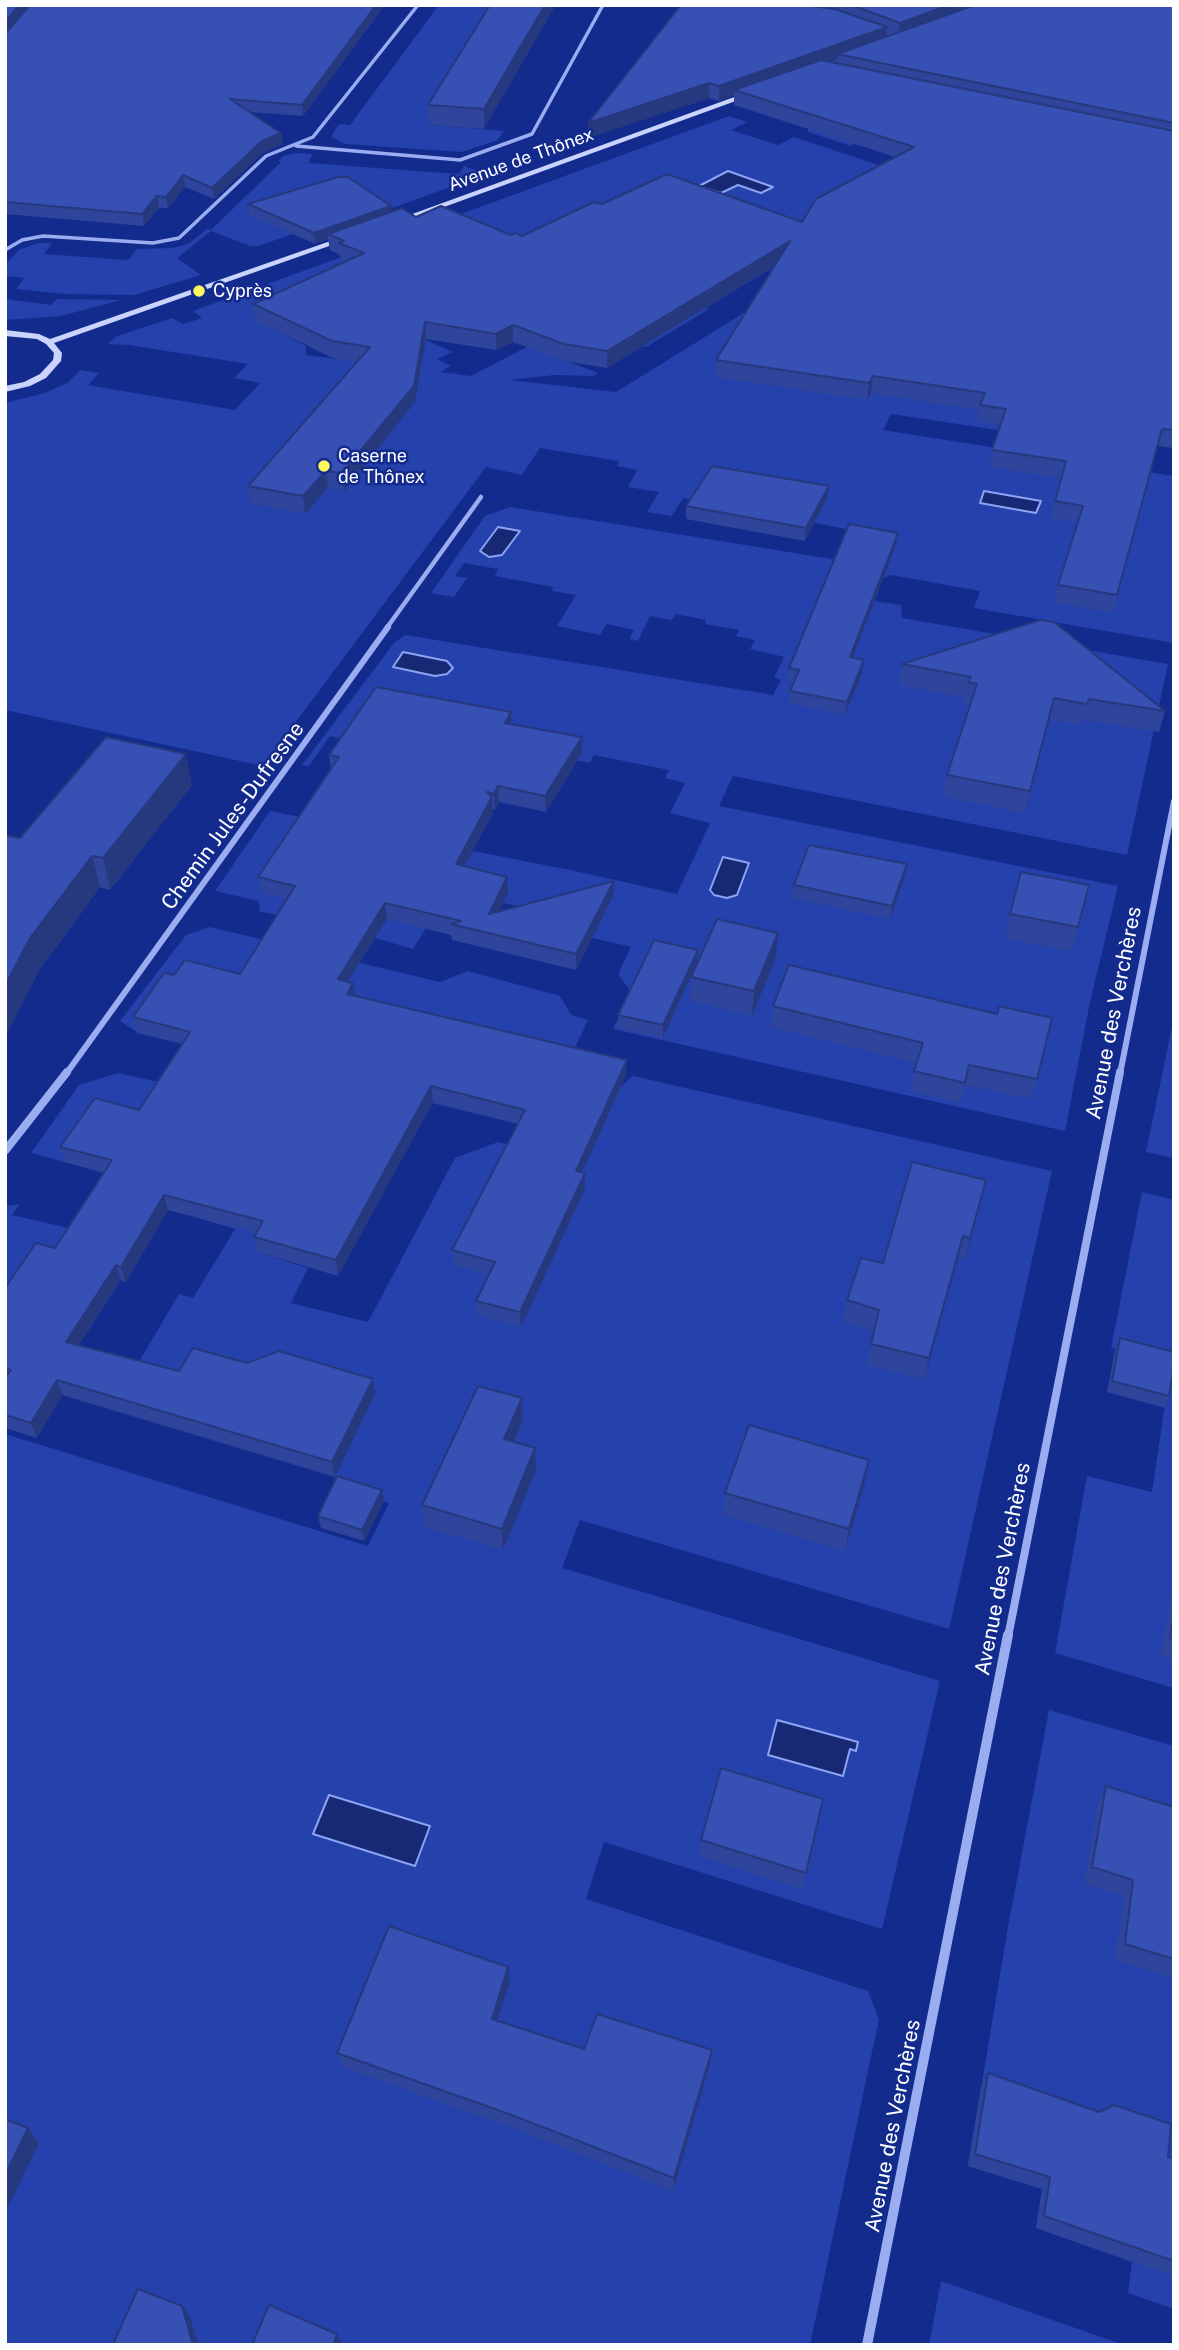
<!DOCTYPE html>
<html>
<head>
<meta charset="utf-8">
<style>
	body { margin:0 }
	#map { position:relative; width:1179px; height:2350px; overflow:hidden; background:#132b8d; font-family:"Public Sans",sans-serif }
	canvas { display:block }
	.frame { position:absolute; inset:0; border:7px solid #fff; pointer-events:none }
</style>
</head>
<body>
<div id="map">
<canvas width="1179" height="2350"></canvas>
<div class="frame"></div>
</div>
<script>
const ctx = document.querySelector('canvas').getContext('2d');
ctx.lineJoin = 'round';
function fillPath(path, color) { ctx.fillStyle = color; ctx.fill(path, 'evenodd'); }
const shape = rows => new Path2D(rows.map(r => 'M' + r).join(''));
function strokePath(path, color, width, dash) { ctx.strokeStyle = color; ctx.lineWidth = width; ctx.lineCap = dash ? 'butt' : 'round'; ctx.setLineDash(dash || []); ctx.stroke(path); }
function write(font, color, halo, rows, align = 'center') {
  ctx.font = font + ' "Public Sans",sans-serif'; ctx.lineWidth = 5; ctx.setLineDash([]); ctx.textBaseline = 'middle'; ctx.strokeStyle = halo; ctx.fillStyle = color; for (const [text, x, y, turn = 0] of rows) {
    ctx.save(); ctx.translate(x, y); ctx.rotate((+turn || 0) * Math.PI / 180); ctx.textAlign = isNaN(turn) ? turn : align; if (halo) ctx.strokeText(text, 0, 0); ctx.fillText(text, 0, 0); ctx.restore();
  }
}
const green = shape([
	[439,5,503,5,430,125,504,131,498,140,462,152,345,144,331,137,339,124,350,125],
	[851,85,1174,149,1174,311,827,261,809,272,783,262,738,287,716,280,708,284,701,282,677,296,709,309,646,347,620,338,602,348,596,346,569,362,598,373,593,376,555,375,510,380,616,392,805,275,975,298,977,311,995,314,1001,305,1009,302,1174,325,1174,448,1107,436,1104,446,891,414,883,430,1174,476,1174,643,974,608,980,591,891,575,883,578,834,569,823,593,901,605,902,618,1168,664,1127,855,733,776,719,806,1118,886,1090,1002,1065,1131,613,1029,631,992,618,974,631,947,592,938,599,924,503,903,500,909,472,903,453,935,426,928,413,949,314,920,260,912,259,901,215,891,270,811,575,871,677,894,710,823,670,813,685,783,665,778,669,770,594,755,590,763,570,759,560,777,524,769,518,777,512,776,476,768,490,744,472,740,476,732,373,710,352,741,330,736,309,766,302,765,394,643,405,635,773,695,781,680,774,678,784,657,750,649,755,640,736,636,739,630,705,624,706,620,676,614,672,620,650,616,638,641,629,639,634,630,607,624,600,635,557,626,576,595,552,591,553,587,495,576,498,569,464,563,455,576,467,578,454,597,431,593,485,516,510,507,838,560,851,530,768,514,770,510,745,505,743,509,683,498,672,516,647,512,659,492,628,487,637,470,617,466,619,461,540,448,522,475,486,467,263,766,5,710,5,403,45,393,67,383,80,370,99,373,88,385,235,410,260,383,234,378,248,364,129,345,108,344,117,336,172,318,183,324,202,318,193,311,391,239,463,269,439,281,433,279,444,273,420,263,409,268,404,266,369,282,363,280,354,284,343,280,329,286,339,291,316,302,320,305,309,310,298,306,273,317,278,320,266,326,306,346,306,355,338,359,347,347,487,279,583,318,738,235,720,228,695,235,669,225,660,231,685,240,686,245,672,253,659,254,625,241,616,245,622,249,614,253,645,267,633,274,622,278,611,277,578,264,566,269,560,267,550,272,593,293,584,299,572,299,442,245,439,239,417,230,729,116,747,122,731,130,778,145,794,137,945,187,957,179,901,162,900,158,907,154,941,165,963,154,958,151,983,138,933,122,903,118,878,110,826,133,856,143,851,146,808,132,808,129,820,121,783,109,774,112,762,107,815,87],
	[494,305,531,320,519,327,544,338,471,376,440,372,451,366,437,359,452,352,424,339,448,327,454,330,476,318,471,316],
	[296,153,313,154,308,163,459,174,464,166,486,174,376,214,293,234,258,246,250,246,211,231,177,258,201,275,134,295,64,294,16,289,24,278,5,276,5,265,19,250,38,243,52,243,44,254,128,260,137,249,173,248,188,244,207,229,211,230,281,162,278,161,283,156],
	[5,299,51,305,57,299,121,300,61,316,5,320],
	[210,927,440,982,468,971,560,996,571,1015,588,1020,539,1123,527,1126,137,1032,120,1021,186,935],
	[1174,1017,1174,1158,1146,1152],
	[118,1073,302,1114,257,1252,308,1268,291,1303,368,1322,455,1158,498,1142,556,1156,622,1085,633,1076,1052,1171,949,1629,580,1520,562,1568,940,1681,882,1929,604,1842,586,1899,868,1991,879,2019,810,2345,5,2345,5,1434,368,1546,389,1503,339,1488,334,1477,366,1413,111,1409,179,1294,193,1298,235,1229,188,1215,198,1198,31,1153,79,1085],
	[1142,1192,1174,1200,1174,1688,1055,1653,1087,1476,1152,1492,1171,1364,1111,1348],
	[20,1204,12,1215,81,1231,5,1310,5,1206],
	[1049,1710,1174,1746,1174,2309,1128,2293,1132,2262,1036,2228,1042,2189,968,2166,1008,1927],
	[941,2281,1124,2345,929,2345]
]);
const water = shape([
	[728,171,773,187,761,193,738,185,721,193,699,186,728,171],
	[984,491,1041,501,1036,513,980,503,984,491],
	[498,527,520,531,502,555,489,557,480,551,498,527],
	[403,652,447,661,453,668,447,674,435,676,393,667,403,652],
	[723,857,749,863,737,895,727,898,714,895,710,890,723,857],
	[777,1720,858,1742,856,1751,850,1749,843,1776,768,1755,777,1720],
	[329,1795,430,1826,415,1866,313,1834,329,1795]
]);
const minorFar4 = shape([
	[296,146,460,160,532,134,603,5],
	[5,250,22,240,43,236,153,243,179,238,266,156,313,137,418,5]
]);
const minorFar3 = shape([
	[386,629,481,497]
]);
const minorFar2 = shape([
	[66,1074,388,627],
	[1120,1074,1174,801]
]);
const minorFar1 = shape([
	[5,1151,67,1072],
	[1008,1637,1120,1072]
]);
const minor = shape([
	[867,2345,1008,1635]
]);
const secondary = shape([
	[748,92,755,94,400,223,393,221,748,92],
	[342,237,349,239,54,343,62,353,61,361,46,378,30,386,5,392,5,386,24,382,40,374,53,360,54,353,46,344,37,339,5,336,5,330,39,334,50,339,342,237]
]);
const wall = shape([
	[5,5,29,5,6,34,385,5,303,116,249,112,281,133,283,144,263,153,214,199,185,187,168,208,159,208,144,226,5,214],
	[490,5,484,129,429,125,428,105],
	[681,5,1174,5,1174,448,1158,446,1113,613,1054,602,1058,585,1078,523,1051,518,1061,478,989,467,992,450,1001,425,977,422,979,410,871,393,867,400,715,377,716,360,775,266,607,368,564,361,513,342,496,350,426,339,415,402,344,491,328,488,305,514,250,503,248,486,357,362,333,358,255,321,253,304,346,262,340,259,340,255,330,250,328,239,315,244,250,215,248,204,392,211,416,217,522,236,602,204,802,222,895,157,734,105,734,95,719,101,709,98,588,138],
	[829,486,827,498,805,541,686,519,686,506],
	[898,533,896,545,853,658,862,673,845,715,789,703,790,691,794,682,788,680,789,668],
	[902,664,1165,711,1159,732,1084,720,1082,725,1049,720,1025,813,944,797,947,775,970,705,965,704,966,698,899,685],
	[512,724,582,737,582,753,546,812,499,802,495,810,493,809,493,813,464,866,507,877,508,893,499,911,613,896,576,970,452,940,451,935,387,919,348,981,353,983,355,996,626,1075,582,1172,585,1189,521,1327,477,1316,476,1301,489,1275,454,1265,452,1250,518,1124,433,1102,338,1276,257,1252,254,1237,256,1233,168,1210,126,1282,121,1280,79,1345,179,1371,247,1363,375,1394,335,1477,62,1395,37,1438,5,1428,5,1288,55,1248,104,1173,65,1162,60,1147,139,1110,182,1044,137,1033,133,1017,174,975,240,974,287,899,261,893,258,877,331,770,329,755],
	[192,785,110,890,100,887,40,969,5,1037,5,835,20,838],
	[907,864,905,876,890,919,792,898,794,885],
	[1089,885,1072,951,1005,939,1010,914],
	[778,933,776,957,752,1016,690,1001,691,977],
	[698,950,697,962,663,1038,618,1028,618,1015],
	[773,1006,997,1014,1052,1018,1032,1099,965,1085,960,1103,910,1091,917,1063,771,1027],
	[981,1202,965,1260,958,1258,924,1380,867,1365,874,1331,843,1322,847,1300,883,1263],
	[1120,1338,1169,1396,1165,1408,1107,1392,1115,1350],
	[522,1398,523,1420,514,1442,535,1448,536,1470,503,1550,424,1527,422,1505],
	[869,1460,865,1482,845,1551,723,1515,725,1493],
	[382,1490,384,1501,364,1541,321,1528,318,1516],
	[1174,1577,1174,1660,1161,1656],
	[1106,1786,1174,1807,1174,1978,1115,1960,1124,1896,1084,1884,1098,1804],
	[823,1799,802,1889,699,1856,701,1840],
	[508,1967,510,1982,497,2020,584,2049,712,2050,710,2064,673,2191,510,2127,342,2067,337,2053],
	[988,2073,1168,2157,1174,2158,1174,2276,1036,2228,1042,2189,968,2166,981,2087]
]);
const shadedWall = shape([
	[19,5,29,5,5,35,5,22],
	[376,5,385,5,303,116,302,105],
	[545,5,556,5,484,129,484,109],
	[949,5,987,5,898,37,900,23],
	[887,27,885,42,837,54,837,59,741,93,734,90,734,95,719,101,719,86],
	[709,83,709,98,588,138,588,123],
	[281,133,283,144,263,153,214,199,212,188,262,141],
	[183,175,185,187,168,208,166,197],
	[157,196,159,208,144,226,142,214],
	[391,206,392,217,328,234,328,239,315,244,314,233],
	[790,241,789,257,607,368,607,351],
	[425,322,426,339,415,402,344,491,342,473],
	[513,325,513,342,496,350,496,334],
	[873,376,871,393,867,400,869,383],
	[326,471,328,488,305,514,303,496],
	[829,486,827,498,805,541,806,528],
	[898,533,896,545,848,670,850,657],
	[864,660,862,673,845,715,847,702],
	[1054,698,1049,720,1025,813,1030,791],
	[511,712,512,728,505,723],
	[582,737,582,753,546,812,545,796],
	[186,754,192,785,110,890,103,858],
	[498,786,499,802,495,810,494,794],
	[492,797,493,813,457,880,456,864],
	[92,856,100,887,40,969,5,1037,5,986,30,938],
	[907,864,905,876,890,919,892,906],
	[507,877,508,893,490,930,489,914],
	[614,881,613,896,576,970,576,954],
	[385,903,387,919,340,994,338,979],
	[778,933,776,957,752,1016,754,991],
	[698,950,697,962,663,1038,663,1025],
	[353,983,355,998,347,994],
	[627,1060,626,1075,576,1186,576,1171],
	[431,1086,433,1102,338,1276,336,1260],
	[585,1173,585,1189,521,1327,520,1312],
	[986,1180,981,1202,965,1260,970,1238],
	[164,1195,168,1210,126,1282,121,1267],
	[963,1236,958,1258,924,1380,929,1358],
	[116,1265,121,1280,71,1357,66,1342],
	[373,1379,375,1394,335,1477,332,1462],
	[57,1380,62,1395,37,1438,31,1423],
	[522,1398,523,1420,506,1461,504,1439],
	[535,1448,536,1470,503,1550,502,1529],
	[869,1460,865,1482,845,1551,849,1529],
	[382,1490,384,1501,364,1541,362,1530],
	[508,1967,510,1982,493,2033,492,2019],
	[712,2050,710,2064,673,2191,674,2178],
	[28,2128,39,2143,5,2213,5,2175],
	[182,2306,190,2316,198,2345,193,2345],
	[337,2334,342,2344,341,2345,333,2345]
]);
const building = shape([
	[5,5,19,5,5,22,5,5],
	[30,5,376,5,302,105,230,99,281,133,262,141,212,188,183,175,166,197,157,196,142,214,5,202,5,34,30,5],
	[490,5,545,5,484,109,428,105,490,5],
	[681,5,803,5,835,9,887,27,719,86,709,83,588,123,681,5],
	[851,5,949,5,900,23,851,5],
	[975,5,1174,5,1174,123,837,54,975,5],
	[821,60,1174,131,1174,430,1162,429,1117,595,1058,585,1083,506,1055,501,1066,461,992,450,1006,409,980,405,985,393,873,376,869,383,716,360,790,241,607,351,564,344,513,325,496,334,425,322,414,386,342,473,326,471,303,496,248,486,370,347,332,341,253,304,364,253,339,243,344,241,328,234,402,208,416,217,441,206,511,235,515,233,522,236,594,202,602,204,667,174,802,222,816,199,914,147,734,90,821,60],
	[338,177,348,177,391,206,314,233,248,204,338,177],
	[712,466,829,486,806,528,686,506,712,466],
	[849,524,898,533,850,657,864,660,847,702,790,691,799,670,789,668,849,524],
	[1040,620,1054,622,1165,711,1089,699,1087,704,1054,698,1030,791,947,775,977,684,968,682,971,677,902,664,1040,620],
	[376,687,511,712,505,723,582,737,545,796,498,786,494,794,487,792,492,797,456,864,507,877,489,914,614,881,576,954,451,924,461,921,385,903,338,979,353,983,347,994,627,1060,576,1171,585,1173,520,1312,476,1301,495,1262,452,1250,525,1110,431,1086,336,1260,254,1237,263,1221,164,1195,121,1267,116,1265,66,1342,179,1371,193,1348,247,1363,279,1351,373,1379,332,1462,57,1380,31,1423,5,1415,5,1378,11,1370,5,1368,5,1288,36,1243,55,1248,112,1160,60,1147,95,1098,139,1110,190,1032,133,1017,164,973,174,975,185,960,240,974,295,886,258,877,339,757,329,755,376,687],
	[106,737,186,754,103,858,92,856,30,938,5,986,5,835,20,838,106,737],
	[809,845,907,864,892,906,794,885,809,845],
	[1021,872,1089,885,1078,927,1010,914,1021,872],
	[717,919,778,933,754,991,691,977,717,919],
	[654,940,698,950,663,1025,618,1015,654,940],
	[789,965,997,1014,999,1006,1052,1018,1037,1079,969,1065,965,1083,914,1071,923,1043,773,1006,789,965],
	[912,1162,986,1180,970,1238,963,1236,929,1358,871,1344,879,1310,847,1300,861,1258,883,1263,912,1162],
	[1120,1338,1174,1352,1174,1366,1169,1396,1112,1381,1120,1338],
	[478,1386,522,1398,504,1439,535,1448,502,1529,422,1505,478,1386],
	[749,1425,869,1460,849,1529,725,1493,749,1425],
	[337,1476,382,1490,362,1530,318,1516,337,1476],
	[1174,1613,1174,1639,1170,1638,1174,1613],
	[721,1768,823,1799,806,1873,701,1840,721,1768],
	[1106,1786,1174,1807,1174,1959,1125,1944,1133,1880,1092,1867,1106,1786],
	[389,1926,508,1967,492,2019,584,2049,597,2014,712,2050,674,2178,509,2114,337,2053,389,1926],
	[988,2073,1099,2112,1114,2105,1171,2124,1168,2157,1174,2158,1174,2261,1044,2216,1050,2177,975,2154,988,2073],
	[5,2119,28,2128,5,2175,5,2119],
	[138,2289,182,2306,193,2345,115,2345,114,2342,138,2289],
	[269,2305,337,2334,333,2345,252,2345,269,2305]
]);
const markers = [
	[199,291,7,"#fff75b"],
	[324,466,7,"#fff75b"]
];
const farStreetnames = [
	["Avenue de Thônex",521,160,-20]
];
const farPoinames = [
	["Cyprès",213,291],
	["Caserne",338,456],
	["de Thônex",338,477]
];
const streetNames = [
	["Chemin Jules-Dufresne",233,816,-54],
	["Avenue des Verchères",1114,1013,-79],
	["Avenue des Verchères",1003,1569,-79],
	["Avenue des Verchères",893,2126,-79]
];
fillPath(green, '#2441ac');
fillPath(water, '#172974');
strokePath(water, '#8da4f4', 2);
strokePath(minorFar4, '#9badf1', 3.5);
strokePath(minorFar3, '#9badf1', 4.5);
strokePath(minorFar2, '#9badf1', 6);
strokePath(minorFar1, '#9badf1', 8);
strokePath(minor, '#9badf1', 10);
fillPath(secondary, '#cad3fc');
fillPath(wall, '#2e459b');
fillPath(shadedWall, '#26387e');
fillPath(building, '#3650b4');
strokePath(building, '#26387e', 2);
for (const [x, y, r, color] of markers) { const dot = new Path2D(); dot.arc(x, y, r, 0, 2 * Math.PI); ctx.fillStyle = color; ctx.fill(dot); strokePath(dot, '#132b8d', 2.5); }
write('18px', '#fff', '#132b8d', farStreetnames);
write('18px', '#fff', '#132b8d', farPoinames, 'left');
write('21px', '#fff', '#132b8d', streetNames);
</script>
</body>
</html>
